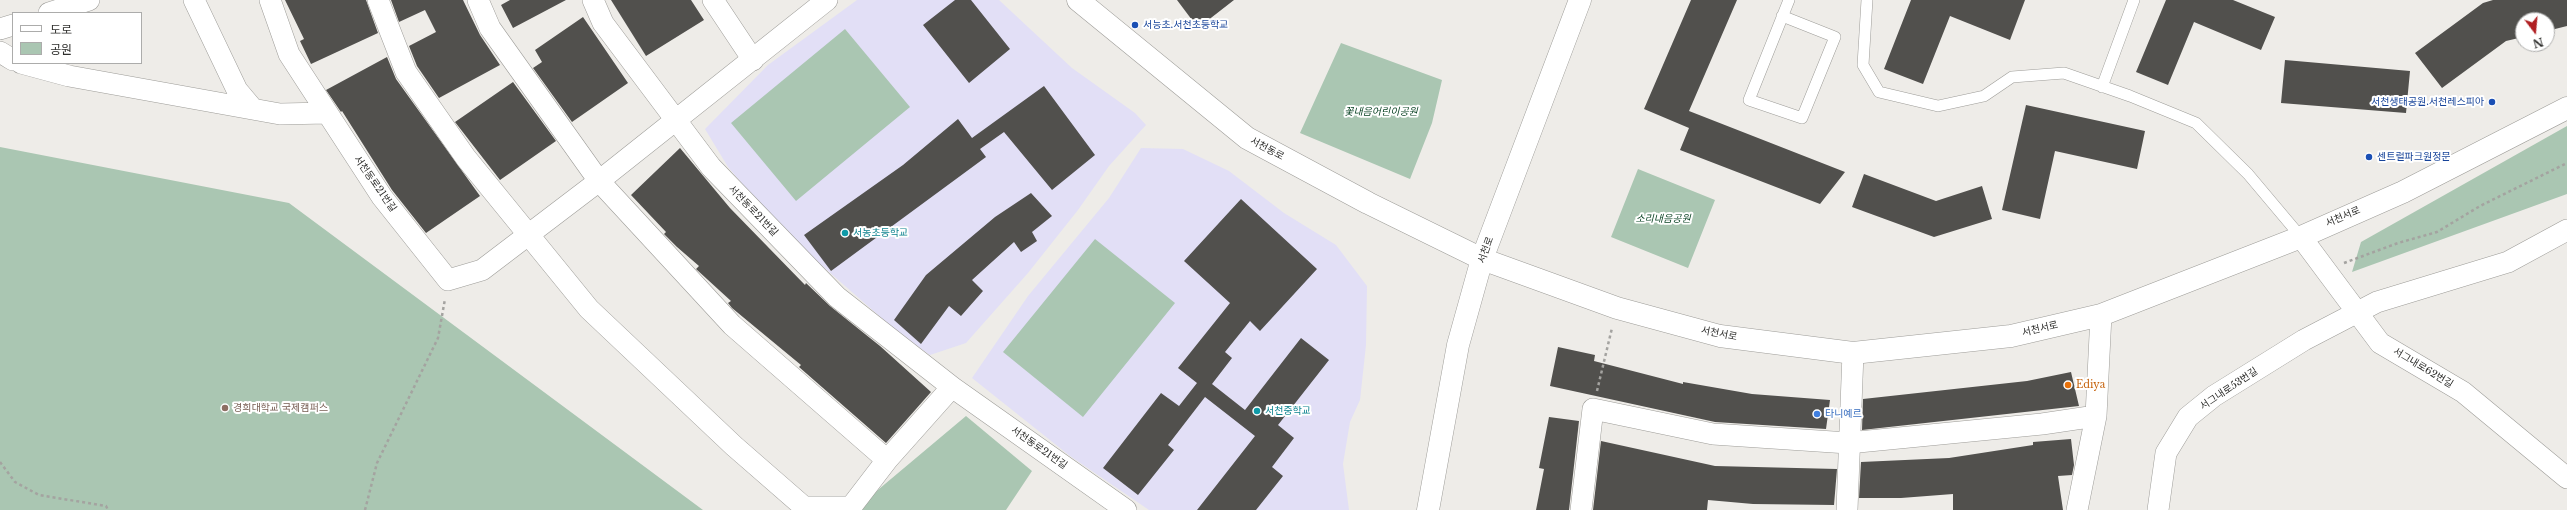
<!DOCTYPE html>
<html>
<head>
<meta charset="utf-8">
<style>
	body { margin:0 }
	#map { position:relative; width:2567px; height:510px; overflow:hidden; background:#eeece8; font-family:"Libre Baskerville","Noto Sans KR",serif }
	canvas { display:block }
	.legend { position:absolute; left:12px; top:12px; width:130px; height:52px; box-sizing:border-box; background:#fff; border:1px solid #acacab; margin:0; padding:5px 7px; list-style:none; font-size:12px; color:#2f2f2d }
	.legend li { display:flex; align-items:center; gap:8px; height:20px }
	.legend b { width:20px; border:1px solid #acacab }
	.north { position:absolute; left:2515px; top:12px; width:40px; height:40px; box-sizing:border-box; background:#fff; border:1px solid #acacab; border-radius:50%; rotate:164deg; font-size:11px; font-weight:700; line-height:16px; text-align:center; color:#2f2f2d }
	.north::after { content:''; display:block; margin:auto; width:14px; height:18px; background:#b01f22; clip-path:polygon(50% 0,100% 100%,50% 72%,0 100%) }
</style>
</head>
<body>
<div id="map">
<canvas width="2567" height="510"></canvas>
<ul class="legend">
<li><b style="height:5px;background:#fff"></b>도로</li>
<li><b style="height:11px;background:#aac6b2"></b>공원</li>
</ul>
<div class="north">N</div>
</div>
<script>
const ctx = document.querySelector('canvas').getContext('2d');
ctx.lineJoin = 'round';
function fillPath(path, color) { ctx.fillStyle = color; ctx.fill(path, 'evenodd'); }
const shape = rows => new Path2D(rows.map(r => 'M' + r).join(''));
function strokePath(path, color, width, dash) { ctx.strokeStyle = color; ctx.lineWidth = width; ctx.lineCap = dash ? 'butt' : 'round'; ctx.setLineDash(dash || []); ctx.stroke(path); }
function write(font, color, halo, rows, align = 'center') {
  ctx.font = font + ' "Libre Baskerville","Noto Sans KR",serif'; ctx.lineWidth = 4; ctx.setLineDash([]); ctx.textBaseline = 'middle'; ctx.strokeStyle = halo; ctx.fillStyle = color; for (const [text, x, y, turn = 0] of rows) {
    ctx.save(); ctx.translate(x, y); ctx.rotate((+turn || 0) * Math.PI / 180); ctx.textAlign = isNaN(turn) ? turn : align; if (halo) ctx.strokeText(text, 0, 0); ctx.fillText(text, 0, 0); ctx.restore();
  }
}
const education = shape([
	[857,0,999,0,1072,68,1135,113,1146,125,1109,166,1078,210,1028,273,966,343,930,355,902,336,779,228,728,167,705,129,768,65],
	[1141,148,1183,149,1229,171,1284,213,1336,245,1367,286,1366,345,1360,400,1350,422,1343,464,1349,510,1149,510,1070,456,972,378,1028,296,1109,198]
]);
const green = shape([
	[845,29,910,107,796,201,731,123],
	[1341,43,1442,80,1432,123,1410,179,1300,133],
	[2567,126,2567,194,2352,272,2361,242],
	[0,147,289,203,703,510,0,510],
	[1638,169,1715,200,1688,268,1611,237],
	[1095,239,1175,303,1083,417,1003,352],
	[966,416,1032,471,1006,510,854,510]
]);
const building = shape([
	[285,0,366,0,378,33,311,64,300,41,304,39],
	[391,0,463,0,480,35,500,65,439,98,417,66,409,46,436,32,425,10,399,22],
	[510,0,566,0,513,28,501,5],
	[611,0,691,0,704,20,646,56],
	[955,0,971,0,1010,49,969,83,923,25],
	[1177,0,1234,0,1198,28],
	[1691,0,1737,0,1689,111,1845,172,1820,204,1680,150,1689,128,1644,109],
	[1911,0,2025,0,2010,40,1950,16,1923,84,1884,69],
	[2166,0,2233,0,2275,17,2261,50,2194,22,2168,85,2136,72],
	[2493,0,2567,0,2567,26,2547,31,2547,20,2523,20,2523,37,2506,41,2442,88,2415,53,2483,3],
	[583,17,628,83,572,122,533,68,542,62,535,50],
	[387,57,396,79,480,196,426,233,392,190,342,111,341,112,326,90],
	[2285,60,2410,71,2406,113,2281,103],
	[513,82,556,141,500,180,455,122],
	[1044,86,1095,155,1052,190,1004,132,980,149,986,157,831,271,804,235,903,165,958,119,972,138],
	[2026,105,2145,131,2137,169,2055,151,2040,219,2002,210],
	[680,148,730,208,805,285,806,283,830,306,880,346,931,392,886,443,799,367,801,365,732,308,728,303,731,301,696,269,699,266,677,247,664,234,666,232,631,195],
	[1864,174,1936,201,1982,186,1992,219,1934,237,1852,207],
	[1031,193,1052,216,1032,232,1037,241,1021,252,1014,242,972,280,983,291,961,316,949,306,921,344,894,320,926,275,995,217],
	[1241,199,1317,269,1260,331,1250,321,1225,352,1232,358,1212,384,1245,410,1301,338,1329,360,1278,425,1294,438,1272,467,1283,476,1256,510,1197,510,1255,436,1205,397,1168,445,1174,450,1138,495,1103,468,1161,393,1179,406,1197,383,1178,368,1230,303,1184,261],
	[1558,347,1595,355,1594,361,1683,384,1683,382,1752,394,1830,400,1826,429,1715,422,1550,386],
	[2071,372,2079,406,1862,430,1863,399,2027,381],
	[1549,417,1579,421,1569,510,1536,510,1544,469,1539,468],
	[2071,439,2074,465,2072,475,2058,476,2063,510,1953,510,1953,494,1901,498,1859,498,1861,462,1949,458,2033,445,2033,442],
	[1601,441,1715,466,1837,469,1834,505,1753,504,1708,500,1707,510,1593,510]
]);
const path = shape([
	[2344,263,2398,243,2437,232,2480,206,2567,163],
	[1597,391,1612,328],
	[0,462,15,482,39,495,106,506,108,510],
	[365,510,377,463,438,338,445,299]
]);
const lane = shape([
	[1867,0,1863,65,1879,92,1938,106,1984,96,2012,77,2064,73,2130,96,2196,123,2248,174,2301,237],
	[1782,16,1835,37,1802,118,1749,100,1789,0],
	[2102,87,2134,0]
]);
const street = shape([
	[194,0,237,90,253,109],
	[270,0,289,54,382,197,448,280,482,270,599,181,827,0],
	[378,0,406,72,466,158,589,309,734,446,804,507,851,507,887,460,952,387],
	[478,0,490,28,599,181,732,325,887,460],
	[593,0,603,23,711,167,837,297,952,387,1126,510],
	[713,0,753,60],
	[49,13,89,0],
	[0,29,13,25],
	[0,52,13,60],
	[21,63,69,76,280,114,327,113],
	[2301,237,2380,343,2463,392,2567,478],
	[2096,416,2101,315],
	[1581,510,1593,409,1713,434,1848,443,2042,424,2096,416,2077,510],
	[1847,510,1853,353],
	[2158,510,2166,453,2188,417,2214,396,2304,340,2377,302,2508,262,2567,230]
]);
const secondary = shape([
	[1078,0,1247,138,1368,203,1482,259,1617,308,1720,336,1853,353,2011,336,2101,315,2301,237,2403,192,2567,108],
	[1428,510,1458,345,1482,259,1580,0]
]);
const markers = [
	[1135,25,4,"#1a4fb4"],
	[2492,102,4,"#1a4fb4"],
	[2369,157,4,"#1a4fb4"],
	[845,233,4,"#0f9aa8"],
	[2068,385,4,"#e8710a"],
	[225,408,4,"#8d6e63"],
	[1257,411,4,"#0f9aa8"],
	[1817,414,4,"#3f7fe0"]
];
const transitNames = [
	["서능초.서천초등학교",1143,25],
	["서천생태공원.서천레스피아",2484,102,"right"],
	["센트럴파크원정문",2377,157]
];
const parkNames = [
	["꽃내음어린이공원",1381,112],
	["소리내음공원",1663,219]
];
const streetNames = [
	["서천동로",1267,149,28],
	["서천동로21번길",375,184,55],
	["서천동로21번길",753,211,46],
	["서천서로",2343,217,-23],
	["서천로",1486,250,-70],
	["서천서로",2040,329,-13],
	["서천서로",1719,334,11],
	["서그내로62번길",2423,368,31],
	["서그내로53번길",2229,389,-34],
	["서천동로21번길",1039,448,35]
];
const cultureNames = [
	["서농초등학교",853,233],
	["서천중학교",1265,411]
];
const foodNames = [
	["Ediya",2076,385]
];
const educationNames = [
	["경희대학교 국제캠퍼스",233,408]
];
const shopNames = [
	["타니예르",1825,414]
];
fillPath(education, '#e2dff6');
fillPath(green, '#aac6b2');
fillPath(building, '#51504d');
strokePath(lane, '#9d9c98', 12);
strokePath(street, '#9d9c98', 22);
strokePath(secondary, '#9d9c98', 23);
strokePath(path, '#a4a3a0', 2.5, [3, 3]);
strokePath(lane, '#fff', 11);
strokePath(street, '#fff', 21);
strokePath(secondary, '#fff', 22);
for (const [x, y, r, color] of markers) { const dot = new Path2D(); dot.arc(x, y, r, 0, 2 * Math.PI); ctx.fillStyle = color; ctx.fill(dot); strokePath(dot, '#fff', 1.5); }
write('10px', '#164399', '#fff', transitNames, 'left');
write('italic 10px', '#003c1c', '#fff', parkNames);
write('10px', '#2f2f2d', '#fff', streetNames);
write('10px', '#0d838f', '#fff', cultureNames, 'left');
write('10px', '#c56008', '#fff', foodNames, 'left');
write('10px', '#785e54', '#fff', educationNames, 'left');
write('10px', '#366cbe', '#fff', shopNames, 'left');
</script>
</body>
</html>
